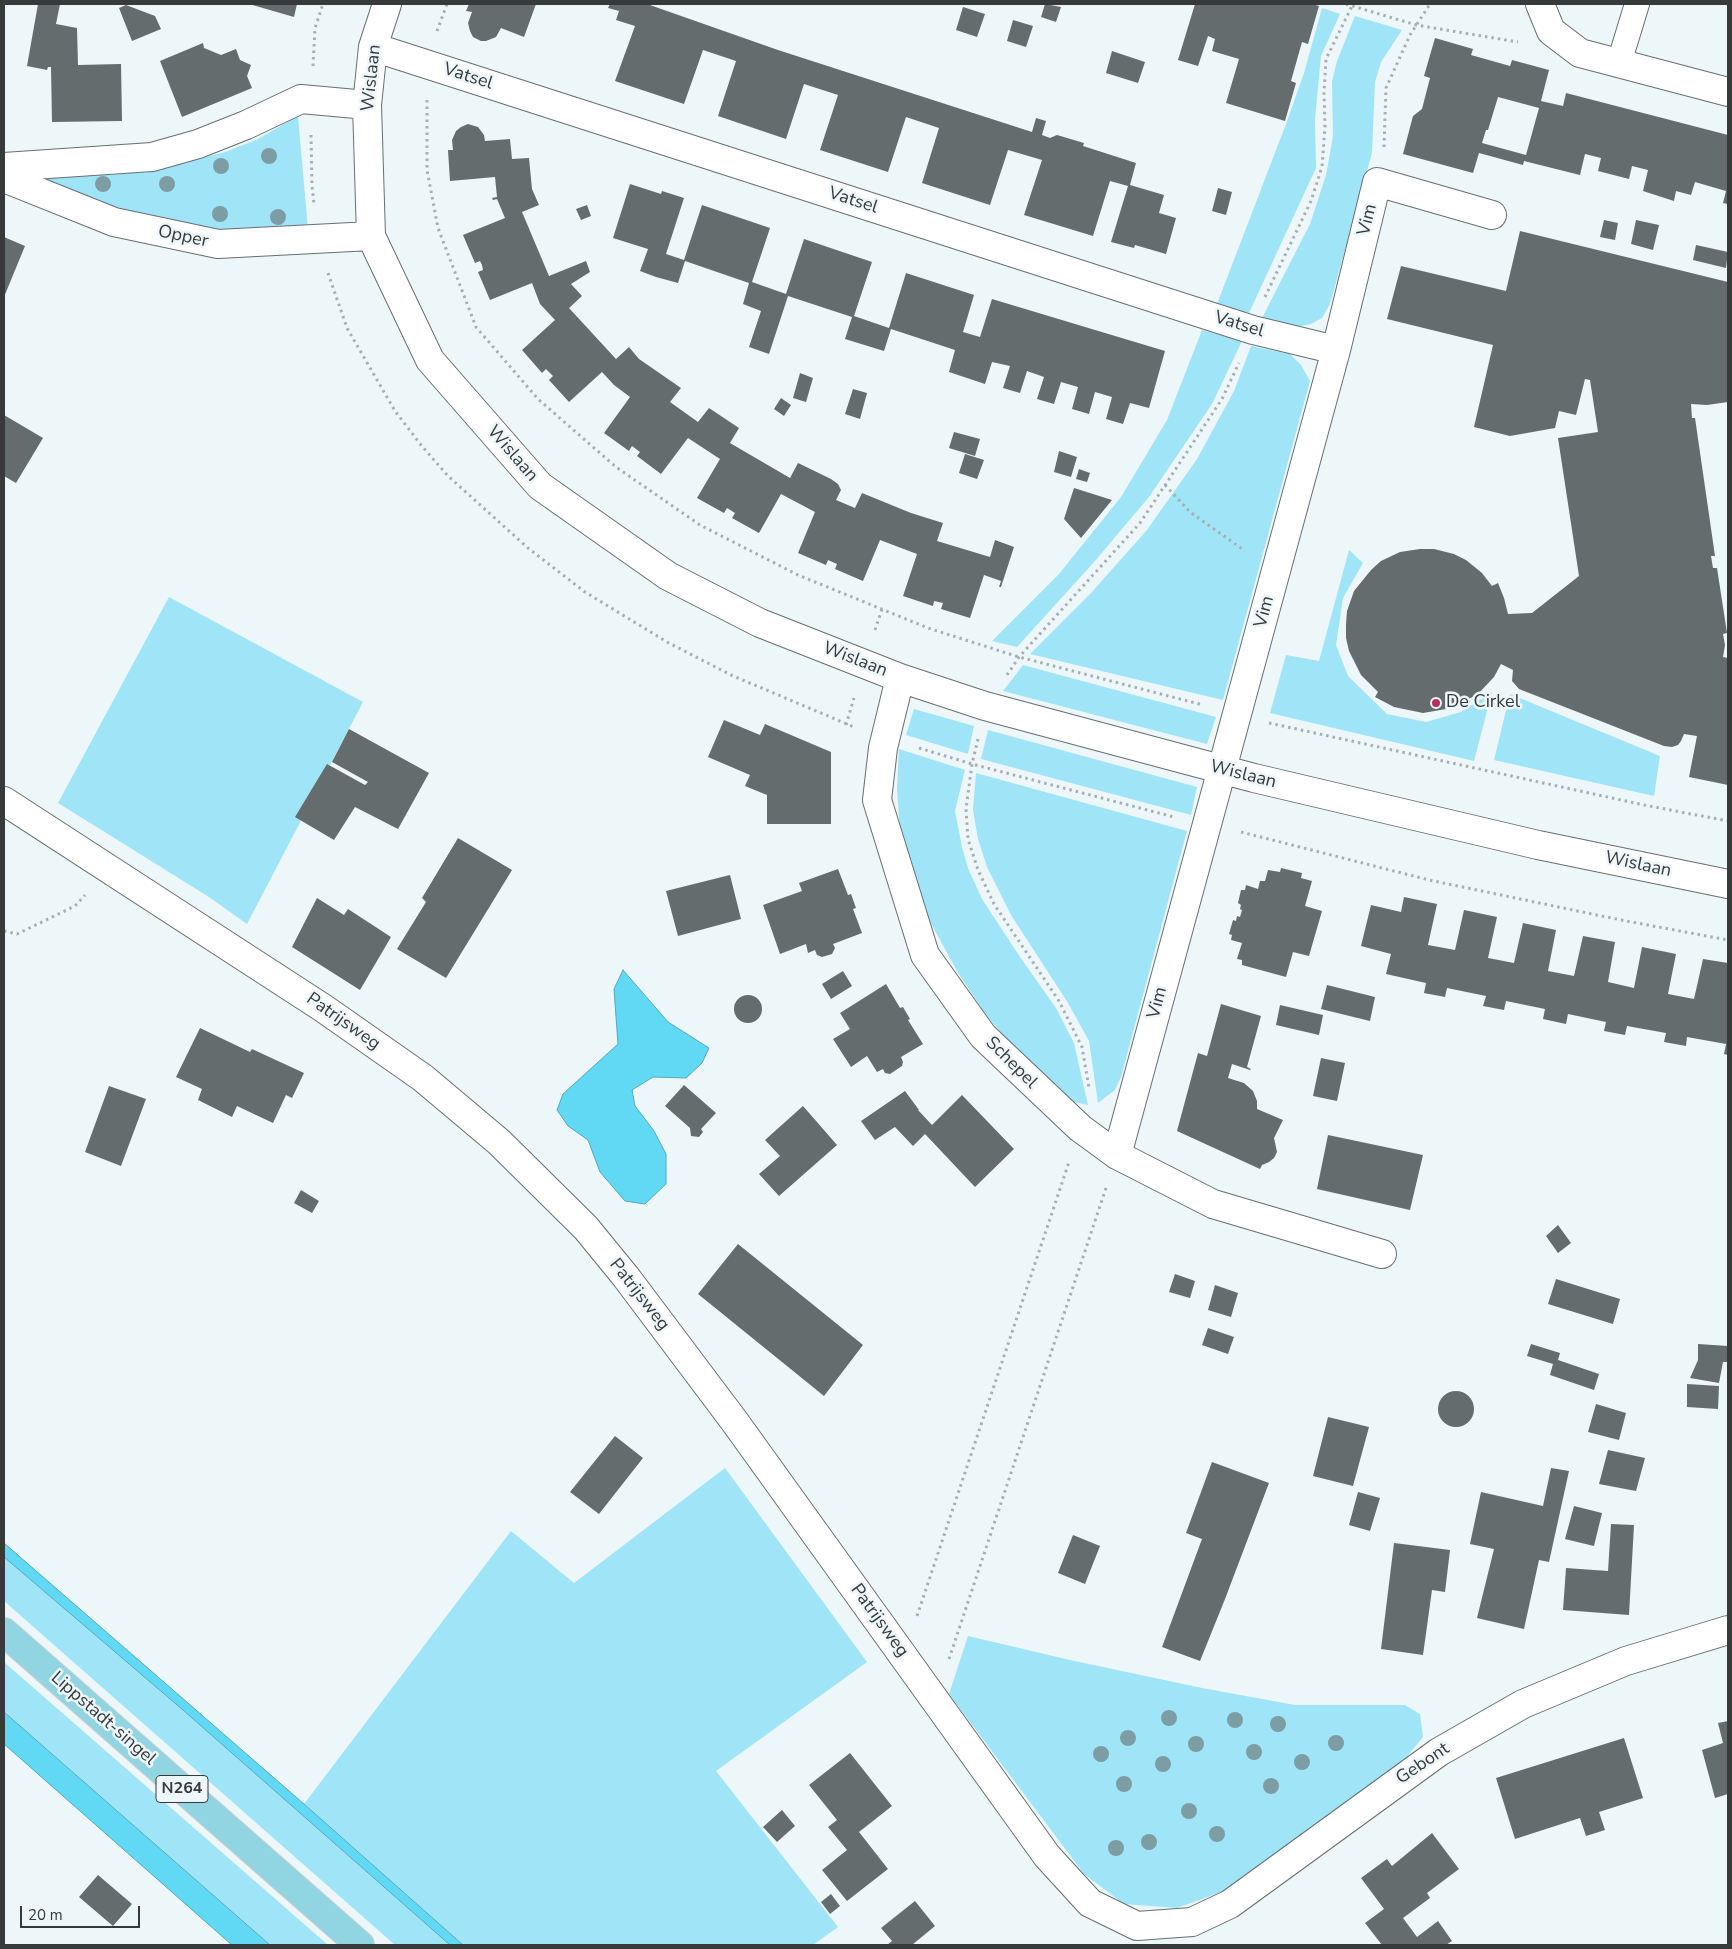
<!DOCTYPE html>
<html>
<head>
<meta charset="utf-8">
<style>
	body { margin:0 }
	#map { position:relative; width:1732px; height:1949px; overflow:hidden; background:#edf6f8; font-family:"Nunito Sans",sans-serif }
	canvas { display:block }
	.frame { position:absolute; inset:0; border:5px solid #363a3b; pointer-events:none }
	.scale { position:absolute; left:20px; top:1906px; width:120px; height:22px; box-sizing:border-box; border:2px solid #363a3b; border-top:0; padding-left:6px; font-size:15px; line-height:18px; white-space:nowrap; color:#363a3b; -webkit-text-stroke:4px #edf6f8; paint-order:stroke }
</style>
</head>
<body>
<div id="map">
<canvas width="1732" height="1949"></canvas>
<div class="frame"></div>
<div class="scale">20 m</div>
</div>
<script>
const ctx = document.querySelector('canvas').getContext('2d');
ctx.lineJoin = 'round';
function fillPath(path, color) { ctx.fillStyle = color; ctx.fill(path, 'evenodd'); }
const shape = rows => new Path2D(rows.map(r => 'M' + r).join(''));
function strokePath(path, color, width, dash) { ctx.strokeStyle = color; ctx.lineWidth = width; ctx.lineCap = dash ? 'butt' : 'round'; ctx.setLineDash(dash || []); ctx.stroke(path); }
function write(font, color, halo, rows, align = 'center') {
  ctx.font = font + ' "Nunito Sans",sans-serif'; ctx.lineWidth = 5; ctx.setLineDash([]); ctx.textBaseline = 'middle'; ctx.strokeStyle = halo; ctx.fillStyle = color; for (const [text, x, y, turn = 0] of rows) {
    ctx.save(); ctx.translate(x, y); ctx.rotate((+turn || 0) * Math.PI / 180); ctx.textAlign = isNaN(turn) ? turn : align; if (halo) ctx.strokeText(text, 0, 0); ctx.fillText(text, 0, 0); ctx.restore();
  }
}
const green = shape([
	[1322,8,1340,14,1321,56,1315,119,1316,168,1249,313,1217,304,1286,124,1304,73],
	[1355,16,1402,30,1381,62,1375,82,1372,153,1330,304,1322,318,1311,324,1296,327,1262,318,1310,224,1326,175,1333,136,1332,81,1337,61],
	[298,116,308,229,261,232,205,230,147,217,39,182,14,170,71,176,120,174,175,165,225,152,256,140],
	[1202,330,1242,341,1212,404,1149,497,1095,561,1017,647,992,641,1059,574,1121,497,1167,420],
	[1251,346,1290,354,1301,365,1310,381,1223,700,1030,654,1091,593,1147,530,1197,459,1234,391],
	[1349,550,1363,563,1343,598,1336,645,1348,676,1387,714,1426,722,1461,712,1492,692,1474,761,1270,713,1286,655,1319,661],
	[169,597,363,702,247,924,209,897,58,803],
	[1023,665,1216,717,1207,744,1003,691],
	[1510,694,1660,756,1654,796,1494,760],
	[914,709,974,726,968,754,906,735],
	[988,730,1197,787,1191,815,981,759],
	[899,749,965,770,955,811,962,847,968,868,982,899,1020,957,1056,1008,1074,1043,1088,1105,1065,1100,1019,1055,984,1012,957,971,928,918,910,870,900,831,897,789],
	[976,773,1187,831,1121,1077,1115,1090,1098,1103,1089,1041,1068,1003,1011,915,987,867,978,839,973,810],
	[725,1468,867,1662,716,1771,838,1927,813,1945,463,1945,304,1804,511,1531,574,1583],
	[4,1557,183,1710,450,1945,395,1945,4,1601],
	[968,1636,1070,1660,1202,1688,1295,1705,1405,1705,1420,1714,1423,1737,1405,1759,1224,1891,1177,1908,1124,1904,1084,1874,949,1694],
	[4,1662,328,1945,270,1945,4,1712]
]);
const water = shape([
	[623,970,668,1022,709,1048,702,1063,686,1078,653,1077,632,1090,635,1106,654,1131,666,1154,666,1184,645,1204,625,1201,600,1172,588,1140,568,1126,557,1110,563,1094,618,1044,614,989,623,970],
	[4,1543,304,1804,463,1945,450,1945,183,1710,4,1557,4,1543],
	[4,1712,270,1945,232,1945,224,1938,4,1744,4,1712]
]);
const building = shape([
	[38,4,60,4,56,24,77,28,78,65,121,64,122,121,52,122,51,67,48,67,47,70,27,66],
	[249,4,297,4,294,17],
	[469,4,536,4,524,37,501,28,496,37,486,41,481,41,473,37,470,31,468,23,472,12,466,11],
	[610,4,647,4,778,50,1032,132,1036,118,1046,121,1042,135,1050,138,1057,135,1084,143,1083,146,1136,163,1130,185,1164,195,1159,213,1176,218,1166,254,1135,245,1134,248,1111,242,1128,186,1110,181,1093,236,1024,215,1042,160,1008,150,990,205,922,183,939,128,906,117,888,172,820,150,838,95,804,84,786,139,718,116,736,61,703,50,684,104,615,81,635,26,616,20,619,11,608,8],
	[1045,4,1061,7,1056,22,1041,17],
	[1195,4,1312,4,1319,6,1308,44,1302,42,1291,81,1296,83,1285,121,1226,103,1239,59,1212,51,1215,39,1208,36,1198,66,1178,60],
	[126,5,155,16,161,29,132,41,119,8],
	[963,7,985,14,977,37,956,30],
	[1013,20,1033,26,1026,47,1007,41],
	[1435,38,1473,49,1471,55,1510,66,1512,60,1549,70,1541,101,1563,106,1566,93,1728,135,1728,204,1723,203,1726,191,1695,182,1691,195,1676,191,1674,201,1643,191,1648,170,1632,166,1629,179,1598,171,1601,158,1585,154,1580,175,1524,161,1523,165,1479,153,1473,173,1403,154,1413,116,1422,109,1430,78,1424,76],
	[1498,97,1539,108,1526,155,1482,143,1486,130,1488,130],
	[203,43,204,48,221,55,236,49,240,60,251,65,247,76,252,88,182,117,160,61],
	[1112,51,1145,62,1138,83,1106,73],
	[468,124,478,127,484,135,485,141,510,139,512,159,529,158,532,189,539,205,522,212,549,276,586,261,590,272,571,284,582,296,569,308,616,359,629,347,639,359,681,388,670,402,698,422,709,408,739,428,730,443,790,478,798,463,831,479,838,484,841,490,836,500,855,508,862,493,911,513,943,523,937,541,990,557,995,540,1014,547,1001,587,999,587,1001,581,984,575,970,618,941,609,943,603,934,601,933,606,903,596,917,554,880,540,863,581,835,569,837,564,828,560,826,565,798,553,815,512,781,494,759,533,732,518,735,513,727,508,724,513,697,498,720,459,688,438,661,474,637,456,640,452,632,446,629,451,604,433,630,397,614,385,602,372,569,402,549,380,553,376,546,369,542,373,522,350,555,320,540,304,532,283,490,300,478,272,483,270,482,265,480,261,475,263,463,235,505,218,497,199,493,200,492,198,497,197,495,177,450,181,448,150,453,150,452,140,456,131,461,127],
	[630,184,661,194,662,191,684,198,666,254,684,260,702,205,770,228,752,282,786,294,804,239,872,262,854,316,889,328,906,273,974,295,963,332,980,337,992,299,1165,351,1149,408,1130,403,1123,424,1106,419,1112,397,1095,392,1089,414,1072,409,1078,387,1061,382,1054,404,1037,399,1044,377,1027,371,1020,393,1003,388,1010,366,992,362,985,384,949,372,955,350,891,329,884,351,845,339,852,317,788,296,769,354,749,347,761,311,743,304,749,283,685,261,678,283,656,277,640,271,648,249,613,238],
	[1218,188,1232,192,1226,215,1212,211],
	[587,205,591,216,581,220,576,209],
	[1604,220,1618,223,1615,240,1600,237],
	[1636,220,1659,225,1653,250,1631,244],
	[1520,231,1728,282,1728,402,1707,405,1691,404,1692,418,1695,418,1715,556,1711,556,1713,568,1717,568,1727,633,1723,634,1725,645,1723,657,1728,658,1728,785,1689,777,1697,736,1684,734,1681,741,1678,745,1672,747,1664,746,1519,689,1512,681,1513,670,1501,664,1494,677,1478,694,1452,708,1423,713,1394,707,1375,697,1378,692,1361,675,1349,651,1346,638,1346,624,1347,611,1354,591,1371,570,1381,561,1400,552,1420,549,1434,549,1454,554,1466,560,1482,573,1492,586,1498,583,1504,598,1508,614,1532,613,1579,576,1558,438,1598,432,1590,380,1585,379,1576,415,1559,411,1555,428,1510,436,1474,427,1493,345,1387,319,1401,266,1506,291],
	[4,237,25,246,4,297],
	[1696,245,1728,252,1726,268,1693,260],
	[800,373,813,378,806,402,793,398],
	[853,389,867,393,860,419,845,414],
	[781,398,791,405,784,416,774,409],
	[4,415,43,438,16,483,4,476],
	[954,432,980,439,975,456,949,448],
	[1059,451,1077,457,1071,477,1054,472],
	[965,454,984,460,977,479,959,473],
	[1079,469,1090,473,1087,482,1076,479],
	[1074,488,1112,500,1081,538,1064,519],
	[724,720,760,735,765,724,831,752,831,824,767,824,767,795,745,786,750,775,708,757],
	[349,729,429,773,398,829,355,807,334,840,295,817,327,764,365,785,368,782,332,762],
	[458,838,512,870,446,978,397,949,426,902,422,898],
	[1281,868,1302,873,1301,878,1312,881,1305,906,1322,911,1309,956,1293,952,1286,977,1242,965,1242,960,1237,959,1242,943,1231,940,1232,935,1229,934,1233,920,1236,921,1237,916,1240,917,1242,910,1240,909,1241,905,1238,903,1241,890,1245,890,1246,885,1258,889,1260,881,1265,881,1268,870,1280,872],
	[838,869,848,895,851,894,856,908,853,909,862,933,833,944,835,948,832,954,822,957,817,955,815,950,808,953,806,944,780,954,763,905,802,891,799,883],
	[730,875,741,919,678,936,666,891],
	[1404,897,1437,904,1428,945,1455,950,1464,910,1497,917,1488,958,1514,963,1523,923,1556,930,1548,971,1574,976,1583,936,1615,942,1608,982,1634,988,1642,947,1676,954,1668,994,1694,999,1703,959,1728,963,1728,1055,1724,1054,1726,1044,1687,1037,1686,1046,1664,1042,1666,1033,1627,1026,1625,1035,1604,1031,1606,1022,1568,1014,1566,1024,1543,1019,1545,1009,1506,1001,1504,1010,1483,1006,1486,996,1447,988,1445,997,1424,993,1426,983,1386,974,1391,954,1361,946,1371,905,1401,912],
	[317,898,344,915,348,909,391,937,360,990,292,947],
	[843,971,852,986,831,999,822,984],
	[886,984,900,1008,903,1007,910,1019,908,1020,923,1044,901,1057,903,1062,902,1066,890,1074,885,1073,883,1069,877,1072,867,1056,851,1067,833,1039,850,1029,840,1013],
	[1327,985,1375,997,1370,1021,1321,1009],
	'734 1009a14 14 0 1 1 28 0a14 14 0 1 1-28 0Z',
	[1221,1004,1261,1016,1247,1067,1251,1069,1250,1070,1232,1064,1228,1078,1244,1083,1253,1091,1257,1101,1257,1109,1283,1120,1274,1138,1277,1152,1274,1158,1269,1162,1262,1165,1260,1169,1177,1131,1198,1053,1207,1056],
	[1280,1005,1323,1015,1319,1035,1276,1025],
	[200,1028,250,1052,252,1049,304,1073,292,1098,286,1095,273,1123,237,1106,232,1117,198,1100,202,1089,176,1077],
	[1321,1058,1345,1063,1337,1101,1313,1096],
	[684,1085,716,1113,701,1129,703,1132,699,1137,691,1136,690,1128,665,1106],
	[109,1086,146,1099,121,1166,85,1152],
	[905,1091,919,1110,918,1110,932,1125,962,1095,1014,1149,975,1187,925,1134,913,1146,895,1127,875,1140,861,1121],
	[803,1106,837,1145,779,1196,759,1174,780,1156,765,1140],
	[1328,1135,1423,1155,1410,1210,1317,1189],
	[301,1190,319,1201,312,1213,294,1203],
	[1558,1225,1571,1243,1558,1253,1546,1236],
	[738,1244,863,1345,824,1396,698,1294],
	[1175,1274,1195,1281,1190,1298,1169,1292],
	[1556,1279,1620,1299,1613,1324,1548,1304],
	[1215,1285,1238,1293,1231,1317,1208,1310],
	[1208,1328,1234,1337,1228,1354,1202,1345],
	[1531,1344,1560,1353,1558,1360,1599,1374,1594,1390,1550,1375,1553,1364,1527,1356],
	[1698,1344,1728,1346,1728,1362,1723,1362,1719,1383,1690,1378,1698,1360],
	[1687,1384,1719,1386,1718,1409,1687,1407],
	'1438 1409a18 18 0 1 1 36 0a18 18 0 1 1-36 0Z',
	[1596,1404,1626,1413,1619,1440,1588,1432],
	[1328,1417,1369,1427,1353,1486,1313,1476],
	[615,1436,643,1458,599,1514,570,1492],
	[1608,1450,1645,1458,1636,1491,1599,1484],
	[1212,1462,1269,1483,1225,1599,1200,1661,1162,1647,1202,1539,1186,1533],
	[1551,1468,1569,1471,1549,1562,1539,1560,1524,1629,1477,1618,1494,1549,1470,1544,1481,1492,1543,1506],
	[1358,1492,1380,1498,1370,1531,1349,1525],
	[1574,1506,1602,1513,1594,1546,1565,1539],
	[1611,1524,1634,1525,1629,1615,1563,1610,1566,1568,1608,1571],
	[1073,1535,1100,1546,1085,1584,1058,1573],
	[1394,1543,1450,1550,1445,1592,1432,1590,1423,1655,1381,1649],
	[1728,1721,1728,1794,1715,1798,1702,1750,1723,1743,1718,1723],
	[1624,1738,1643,1798,1599,1812,1605,1830,1586,1836,1580,1818,1515,1839,1496,1778],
	[850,1753,892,1806,859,1832,888,1869,847,1901,822,1870,847,1850,828,1827,837,1820,809,1785],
	[782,1810,795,1826,777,1842,763,1827],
	[1432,1833,1459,1869,1427,1893,1430,1898,1403,1918,1417,1937,1438,1921,1452,1941,1446,1945,1382,1945,1365,1923,1384,1909,1361,1878,1387,1859,1392,1866],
	[98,1875,132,1904,113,1926,79,1897],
	[831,1894,840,1906,830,1914,821,1902],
	[915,1901,935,1926,912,1945,887,1945,892,1941,881,1928]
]);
const path = shape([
	[1346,4,1416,25,1518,42],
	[437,31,447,4],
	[313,66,315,28,323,4],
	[427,100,427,170,438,228,476,327,538,399,616,467,700,525,798,575,928,628,1019,657,1203,705],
	[311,135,312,186,314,204],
	[1384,147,1386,88,1410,35,1430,4],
	[328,273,347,328,395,411,421,445,448,476,528,548,585,592,667,642,731,675,854,727],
	[1265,297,1311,201,1322,167,1325,127,1324,93,1326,59,1353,4],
	[1165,485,1190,512,1245,551],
	[875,630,882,609],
	[1007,675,1019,657,1140,523,1222,399,1239,363],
	[1269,723,1644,805,1728,821],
	[846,725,854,698],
	[978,739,972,764,966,809,968,839,978,870,994,904,1059,1001,1082,1047,1089,1088],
	[919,748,972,764,1174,817],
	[1241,832,1429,880,1621,920,1728,940],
	[4,931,17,934,75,906,85,895],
	[917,1616,1069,1162],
	[949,1659,1106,1188]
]);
const lane = shape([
	[1619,63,1637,4]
]);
const street = shape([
	[387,4,373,47,367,105,371,236,430,360,540,486,668,576,760,623,900,678,985,706,1254,778,1538,845,1728,884],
	[1540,4,1551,31,1580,53,1728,92],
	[373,47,1253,330,1336,350],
	[4,167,152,157,198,144,246,125,301,99,367,105],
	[4,178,114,222,218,244,371,236],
	[900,678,883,748,877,800,925,955,983,1036,1080,1128,1117,1155,1213,1204,1382,1254],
	[4,801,323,1008,423,1078,499,1142,586,1228,626,1277,735,1422,1047,1856,1090,1903,1137,1926,1192,1922,1230,1904,1439,1752,1523,1704,1626,1661,1728,1630],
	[1117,1155,1336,350,1377,182,1492,215]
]);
const primary = shape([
	[4,1632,360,1945]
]);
const trees = [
	[269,156],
	[221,166],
	[103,184],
	[167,184],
	[220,214],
	[278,217],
	[1169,1718],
	[1235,1720],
	[1278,1724],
	[1128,1738],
	[1336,1743],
	[1196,1744],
	[1254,1752],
	[1101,1754],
	[1302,1762],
	[1163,1764],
	[1124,1784],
	[1271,1786],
	[1189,1811],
	[1217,1834],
	[1149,1842],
	[1116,1848]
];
const markers = [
	[1436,703,5,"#ba2d5e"]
];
const shields = [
	[182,1789,52]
];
const shieldNames = [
	["N264",182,1789]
];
const streetNames = [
	["Vatsel",468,77,18],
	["Wislaan",372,78,-84],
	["Vatsel",853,201,18],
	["Vim",1368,220,-76],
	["Opper",183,237,12],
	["Vatsel",1239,325,17],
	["Wislaan",512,454,49],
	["Vim",1265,612,-75],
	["Wislaan",855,660,21],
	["Wislaan",1243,775,14],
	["Wislaan",1638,865,12],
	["Vim",1158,1003,-75],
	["Patrijsweg",343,1022,35],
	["Schepel",1011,1063,45],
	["Patrijsweg",639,1295,52],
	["Patrijsweg",879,1621,54],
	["Lippstadt-singel",103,1719,41],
	["Gebont",1423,1764,-34]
];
const poiNames = [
	["De Cirkel",1446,703]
];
fillPath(green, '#a0e5f7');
fillPath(water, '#61d9f4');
strokePath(water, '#54a9bc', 1);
fillPath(building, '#646c6e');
strokePath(lane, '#676f71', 26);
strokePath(street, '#676f71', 30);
strokePath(primary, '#cfd0d0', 30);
strokePath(path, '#a8afb1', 3, [2.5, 4]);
strokePath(lane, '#fff', 24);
strokePath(street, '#fff', 28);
strokePath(primary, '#91d4e2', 28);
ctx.fillStyle = '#7d9da4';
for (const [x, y] of trees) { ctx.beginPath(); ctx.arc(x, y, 8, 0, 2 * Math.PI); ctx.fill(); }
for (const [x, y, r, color] of markers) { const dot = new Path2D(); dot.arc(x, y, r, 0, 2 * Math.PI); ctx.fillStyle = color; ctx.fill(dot); strokePath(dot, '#edf6f8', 2); }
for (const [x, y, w] of shields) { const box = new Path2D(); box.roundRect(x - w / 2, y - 13.5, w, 27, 4); ctx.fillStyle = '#edf6f8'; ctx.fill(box); strokePath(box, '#363a3b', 1); }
write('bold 16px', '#363a3b', null, shieldNames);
write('18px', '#363a3b', '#edf6f8', streetNames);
write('18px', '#363a3b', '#edf6f8', poiNames, 'left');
</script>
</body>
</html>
